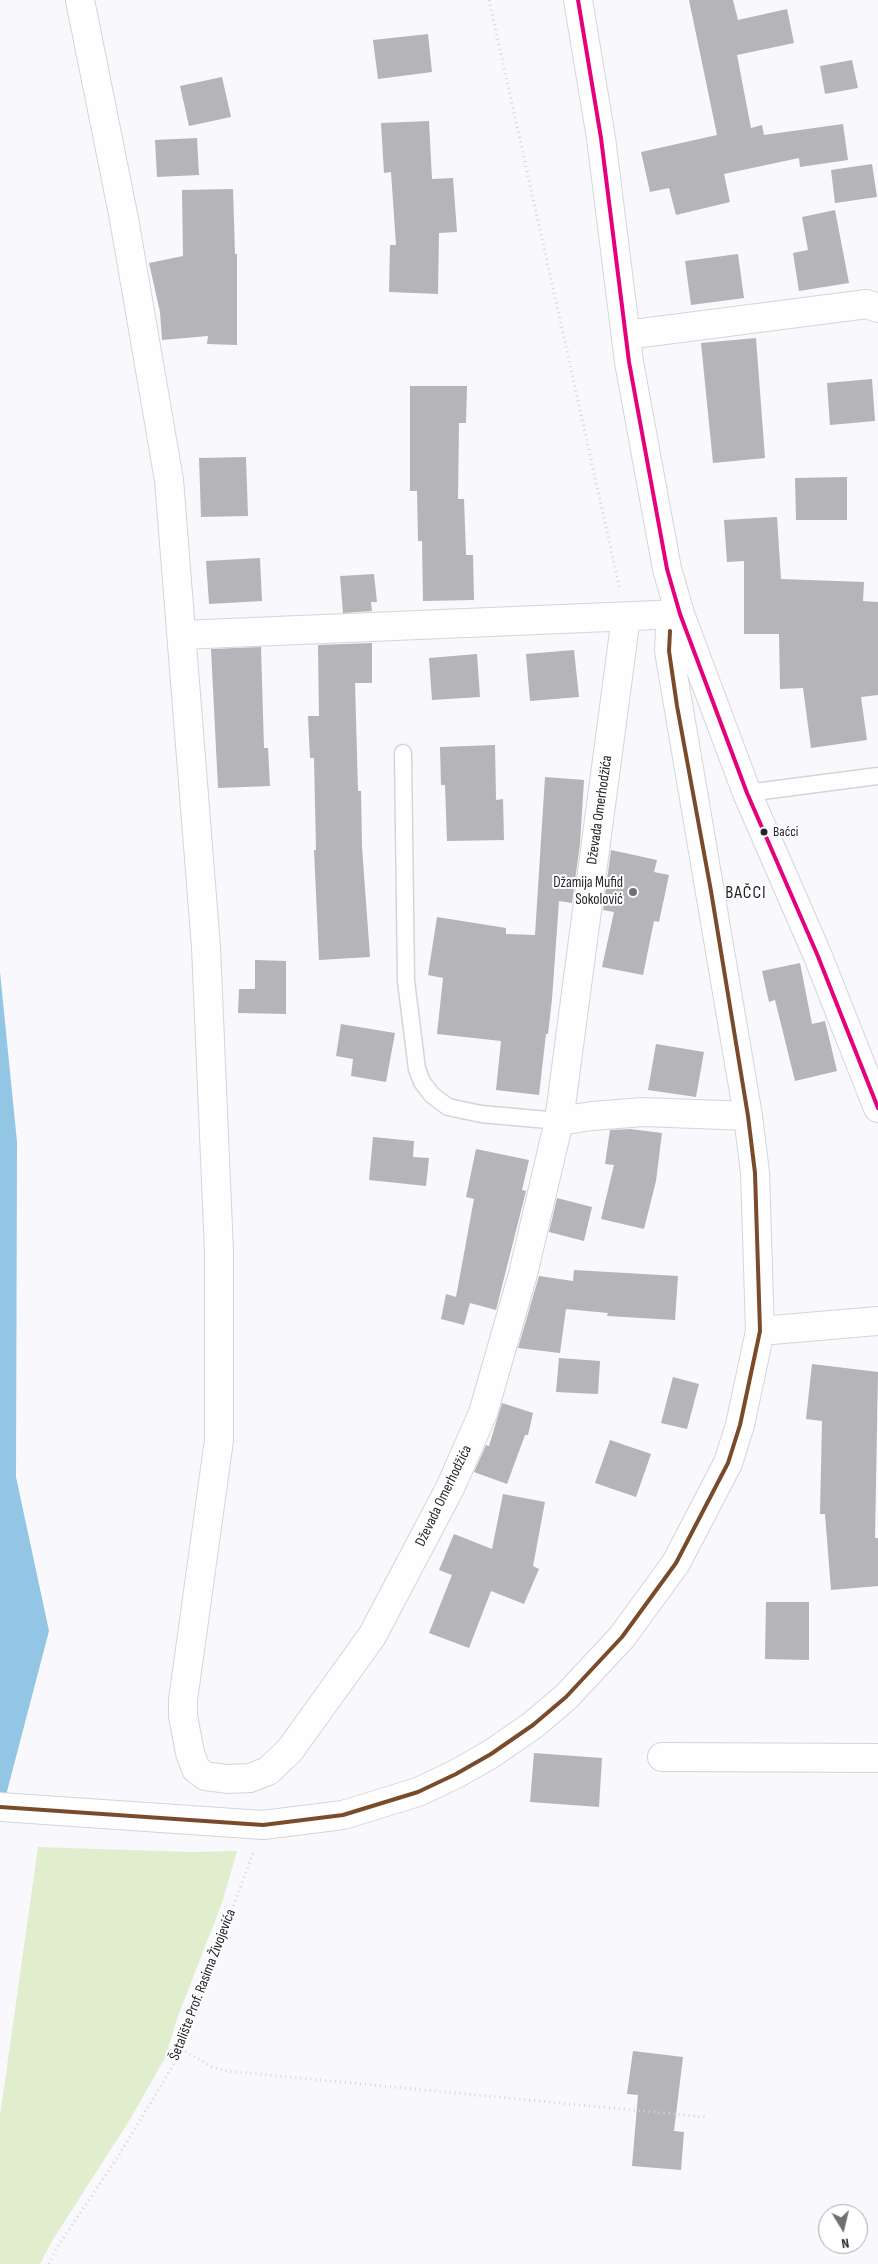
<!DOCTYPE html>
<html>
<head>
<meta charset="utf-8">
<style>
	body { margin:0 }
	#map { position:relative; width:878px; height:2264px; overflow:hidden; background:#f8f8fd; font-family:"Sofia Sans Condensed",sans-serif }
	canvas { display:block }
	.north { position:absolute; left:818px; top:2204px; width:50px; height:50px; box-sizing:border-box; background:#fff; border:1px solid #a8a8aa; border-radius:50%; rotate:171deg; font-size:14px; font-weight:700; line-height:20px; text-align:center; color:#26262b }
	.north::after { content:''; display:block; margin:auto; width:18px; height:22px; background:#707074; clip-path:polygon(50% 0,100% 100%,50% 72%,0 100%) }
</style>
</head>
<body>
<div id="map">
<canvas width="878" height="2264"></canvas>
<div class="north">N</div>
</div>
<script>
const ctx = document.querySelector('canvas').getContext('2d');
ctx.lineJoin = 'round';
function fillPath(path, color) { ctx.fillStyle = color; ctx.fill(path, 'evenodd'); }
const shape = rows => new Path2D(rows.map(r => 'M' + r).join(''));
function strokePath(path, color, width, dash) { ctx.strokeStyle = color; ctx.lineWidth = width; ctx.lineCap = dash ? 'butt' : 'round'; ctx.setLineDash(dash || []); ctx.stroke(path); }
function write(font, color, halo, rows, align = 'center') {
  ctx.font = font + ' "Sofia Sans Condensed",sans-serif'; ctx.lineWidth = 4; ctx.setLineDash([]); ctx.textBaseline = 'middle'; ctx.strokeStyle = halo; ctx.fillStyle = color; for (const [text, x, y, turn = 0] of rows) {
    ctx.save(); ctx.translate(x, y); ctx.rotate((+turn || 0) * Math.PI / 180); ctx.textAlign = isNaN(turn) ? turn : align; if (halo) ctx.strokeText(text, 0, 0); ctx.fillText(text, 0, 0); ctx.restore();
  }
}
const green = shape([
	[38,1847,191,1852,237,1851,222,1903,178,2016,165,2058,129,2121,52,2241,40,2264,0,2264,0,2116]
]);
const water = shape([
	[0,972,17,1142,16,1477,49,1631,0,1818]
]);
const building = shape([
	[689,0,733,0,738,20,787,9,794,43,737,55,751,128,762,125,764,135,843,124,848,160,800,167,799,158,724,174,730,202,676,215,669,188,650,192,641,152,717,135],
	[428,34,432,72,378,79,373,40],
	[852,60,858,88,825,94,820,66],
	[222,77,231,117,189,126,180,86],
	[429,121,432,179,453,178,457,232,439,233,438,294,389,292,390,245,396,245,391,172,384,173,381,123],
	[197,138,199,175,157,177,155,140],
	[872,164,877,197,835,203,831,170],
	[233,189,235,254,237,254,237,345,207,344,208,336,162,340,160,312,149,263,183,256,182,190],
	[835,210,849,283,799,291,793,253,808,250,802,217],
	[738,254,744,298,691,305,685,261],
	[756,338,765,458,713,463,701,343],
	[872,379,875,421,830,425,827,383],
	[410,386,467,386,466,423,459,423,458,499,464,499,466,555,473,555,474,600,423,601,422,541,418,541,417,491,410,491],
	[246,457,248,516,201,517,199,458],
	[847,477,847,520,796,520,795,478],
	[777,517,781,579,864,582,863,601,878,602,878,695,861,697,867,740,811,748,803,688,780,689,779,634,744,634,744,561,727,562,724,520],
	[260,558,262,601,209,604,206,561],
	[374,574,377,602,371,602,372,611,343,613,340,576],
	[372,643,372,683,355,683,358,791,361,791,362,847,370,957,319,960,314,850,316,850,314,758,310,758,308,716,319,716,318,645],
	[261,647,264,748,268,748,270,786,218,788,211,649],
	[574,650,579,697,530,701,526,654],
	[477,654,480,697,432,700,429,658],
	[495,745,496,800,503,799,504,840,447,841,445,785,441,785,440,747],
	[545,777,584,780,580,844,572,903,559,901,552,999,548,1034,546,1034,539,1095,496,1090,501,1041,437,1034,443,978,428,975,437,917,506,928,506,934,535,935],
	[611,850,657,860,654,872,669,875,659,922,654,921,643,975,602,967,614,912,603,910],
	[255,960,286,961,286,1014,238,1013,239,989,255,989],
	[800,963,812,1024,825,1021,837,1071,795,1081,775,1000,769,1002,762,971],
	[341,1024,395,1033,386,1082,351,1076,353,1059,336,1056],
	[656,1044,704,1052,696,1097,648,1090],
	[630,1129,662,1133,656,1181,644,1229,601,1219,614,1165,605,1164,610,1130],
	[373,1137,414,1141,413,1157,429,1158,426,1186,369,1180],
	[476,1149,529,1160,522,1190,526,1191,496,1310,470,1303,464,1325,441,1319,446,1294,456,1297,474,1199,466,1197],
	[557,1198,592,1207,584,1241,549,1232],
	[574,1270,678,1276,675,1320,607,1316,608,1313,566,1309,560,1353,518,1348,539,1276,573,1281],
	[559,1358,600,1361,598,1394,556,1392],
	[812,1364,878,1372,875,1538,878,1538,878,1586,831,1590,825,1514,820,1514,822,1421,806,1419],
	[673,1377,699,1384,687,1429,661,1423],
	[502,1403,533,1413,528,1435,525,1435,507,1484,474,1472,486,1445,489,1446],
	[610,1440,651,1454,636,1497,595,1483],
	[503,1494,545,1502,533,1566,539,1569,524,1604,491,1591,469,1648,429,1633,452,1575,439,1570,454,1534,492,1549],
	[766,1602,809,1602,809,1660,765,1659],
	[534,1753,602,1758,599,1807,530,1802],
	[633,2051,683,2057,674,2131,684,2132,681,2170,632,2166,638,2095,627,2094]
]);
const path = shape([
	[489,0,620,590],
	[181,2049,212,2067,227,2071,705,2117],
	[49,2264,56,2249,119,2155,171,2069,181,2049,253,1853]
]);
const lane = shape([
	[403,753,406,981,417,1069,422,1082,432,1095,448,1107,481,1114,559,1121],
	[747,793,878,776]
]);
const street = shape([
	[80,0,124,219,169,480,206,947,219,1252,219,1440,183,1700,183,1716,190,1753,196,1769,205,1776,227,1779,250,1778,268,1771,290,1750,372,1636,450,1488,483,1413,523,1274,559,1121,626,617],
	[626,335,867,304,878,308],
	[181,635,680,614],
	[559,1121,592,1116,643,1112,748,1116],
	[662,1757,878,1758]
]);
const secondary = shape([
	[760,1331,878,1321],
	[0,1807,263,1825,343,1815,418,1792,456,1774,491,1754,533,1725,566,1697,622,1637,676,1563,728,1463,740,1425,760,1331,755,1173,748,1116,669,651,670,629,680,614]
]);
const primary = shape([
	[578,0,601,138,629,362,667,569,680,614,747,793,817,954,878,1108]
]);
const bus1 = shape([
	[578,0,601,138,629,362,667,569,680,614,747,793,817,954,878,1108]
]);
const bus2 = shape([
	[0,1807,263,1825,343,1815,418,1792,456,1774,491,1754,533,1725,566,1697,622,1637,676,1563,728,1463,740,1425,760,1331,755,1173,748,1116,711,891,677,706,669,651,670,631]
]);
const markers = [
	[764,832,4.5,"#26262b"],
	[633,892,5,"#707074"]
];
const busNames = [
	["Baćci",773,832]
];
const streetNames = [
	["Dževada Omerhodžića",600,810,-82],
	["Dževada Omerhodžića",444,1496,-64],
	["Šetalište Prof. Rasima Živojevića",203,1985,-69]
];
const poiNames = [
	["Džamija Mufid",623,883],
	["Sokolović",623,900]
];
const quarterNames = [
	["BAČCI",746,893]
];
fillPath(green, '#e1eecd');
fillPath(water, '#92c6e4');
fillPath(building, '#b4b4b9');
strokePath(lane, '#d5d5d9', 19);
strokePath(street, '#d5d5d9', 30);
strokePath(secondary, '#d5d5d9', 30);
strokePath(primary, '#d5d5d9', 30);
strokePath(path, '#d6d6d7', 3, [1, 4]);
strokePath(lane, '#fefeff', 16);
strokePath(street, '#fefeff', 28);
strokePath(secondary, '#fefeff', 28);
strokePath(primary, '#fefeff', 28);
strokePath(bus1, '#e5007d', 4);
strokePath(bus2, '#7a4b2a', 4);
for (const [x, y, r, color] of markers) { const dot = new Path2D(); dot.arc(x, y, r, 0, 2 * Math.PI); ctx.fillStyle = color; ctx.fill(dot); strokePath(dot, '#fff', 2); }
write('14px', '#26262b', '#fff', busNames, 'left');
write('15px', '#26262b', '#fff', streetNames);
write('15px', '#26262b', '#fff', poiNames, 'right');
ctx.letterSpacing = '1px';
write('18px', '#26262b', '#fff', quarterNames);
ctx.letterSpacing = '0px';
</script>
</body>
</html>
